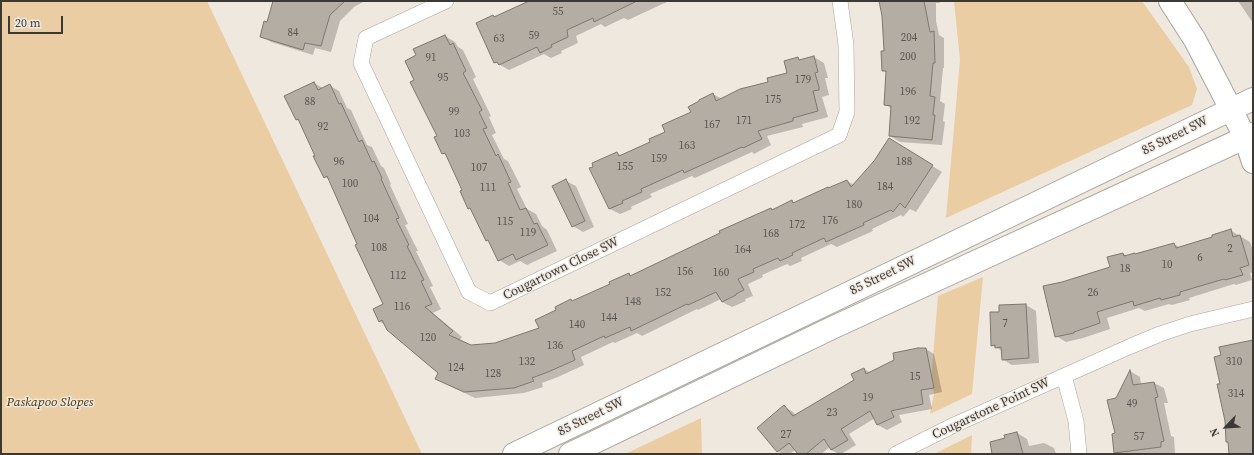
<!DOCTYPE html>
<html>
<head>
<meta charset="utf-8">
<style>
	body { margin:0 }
	#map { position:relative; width:1254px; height:455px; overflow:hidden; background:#efe8df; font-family:"Source Serif 4",serif }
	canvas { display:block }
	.frame { position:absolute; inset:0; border:2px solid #3b3935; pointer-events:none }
	.north { position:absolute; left:1206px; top:407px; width:40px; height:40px; -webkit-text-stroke:3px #efe8df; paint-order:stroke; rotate:245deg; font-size:11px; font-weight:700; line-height:16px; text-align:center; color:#3b3935 }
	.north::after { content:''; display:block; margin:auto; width:14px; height:18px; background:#3b3935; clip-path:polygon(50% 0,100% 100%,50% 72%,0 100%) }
	.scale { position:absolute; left:8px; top:16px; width:55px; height:18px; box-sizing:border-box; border:2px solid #3b3935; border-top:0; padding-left:5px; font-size:12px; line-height:14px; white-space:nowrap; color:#3b3935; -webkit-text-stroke:3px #efe8df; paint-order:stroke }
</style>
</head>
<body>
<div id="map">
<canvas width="1254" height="455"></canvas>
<div class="frame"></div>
<div class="north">N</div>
<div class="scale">20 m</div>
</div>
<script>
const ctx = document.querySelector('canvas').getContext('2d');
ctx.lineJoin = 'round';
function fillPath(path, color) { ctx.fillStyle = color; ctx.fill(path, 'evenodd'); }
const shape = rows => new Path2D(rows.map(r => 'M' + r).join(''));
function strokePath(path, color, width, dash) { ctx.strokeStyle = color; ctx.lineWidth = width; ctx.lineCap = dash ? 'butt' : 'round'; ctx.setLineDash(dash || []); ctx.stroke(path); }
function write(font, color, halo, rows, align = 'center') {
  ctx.font = font + ' "Source Serif 4",serif'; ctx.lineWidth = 3; ctx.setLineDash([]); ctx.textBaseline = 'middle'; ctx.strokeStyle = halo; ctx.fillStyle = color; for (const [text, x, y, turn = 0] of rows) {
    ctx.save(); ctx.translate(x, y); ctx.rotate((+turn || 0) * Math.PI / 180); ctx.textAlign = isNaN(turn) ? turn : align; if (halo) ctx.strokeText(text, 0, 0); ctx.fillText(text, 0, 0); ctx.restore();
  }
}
const green = shape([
	[1,1,207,1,422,454,1,454],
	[954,1,1142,1,1189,67,1197,89,1192,105,946,218,960,60],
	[983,277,972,394,930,414,934,394,931,381,938,296],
	[701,418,702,454,625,454],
	[972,435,971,454,934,454]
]);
const shadow = shape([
	[286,1,365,1,354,7,340,21,331,52,315,48,313,55,271,42,261,36,267,23],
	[532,1,669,1,628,20,624,18,605,27,601,24,576,36,578,43,561,51,562,53,551,58,544,54,509,70,495,62,493,16,496,18],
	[880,1,939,1,940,3,936,3,936,21,939,35,944,38,944,68,943,68,940,101,945,104,943,121,945,122,942,145,900,142,890,136,892,109,885,104,887,73,883,70,885,52,883,16],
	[1238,1,1253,1,1253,23],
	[445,36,455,42,458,47,463,50,476,77,473,79,491,116,489,117,496,133,492,135,504,159,508,161,521,187,517,189,527,209,536,214,542,226,547,230,557,251,527,265,520,261,509,266,499,260,491,243,487,241,472,210,468,208,463,191,447,156,443,153,438,137,416,81,417,56],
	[814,57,824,63,828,78,825,78,829,95,822,97,828,117,802,124,803,127,767,136,771,145,754,154,752,152,695,178,692,176,650,194,652,197,631,207,632,209,620,214,610,209,591,169,617,153,622,156,651,142,692,112,713,94,722,99,769,83,788,73,798,58,802,60],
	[314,83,323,88,329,85,339,91,347,108,351,110,367,145,372,147,381,166,384,168,391,184,390,185,408,224,405,225,418,251,416,251,433,286,430,287,441,309,433,313,462,337,459,341,471,346,495,344,540,329,557,310,571,300,574,302,611,285,629,274,632,276,791,201,795,203,828,188,830,189,847,181,854,185,899,145,942,172,916,212,910,209,903,217,901,215,872,229,873,231,837,247,831,244,801,258,802,261,790,266,787,264,762,275,763,277,748,284,753,296,745,299,746,301,732,307,722,302,721,299,698,310,697,309,642,336,637,333,615,343,613,342,581,357,584,365,558,377,542,383,543,387,524,393,475,398,436,379,439,372,385,325,379,321,384,305,330,180,325,177,301,122,296,119],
	[566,181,576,186,594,227,583,232,573,226],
	[1230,230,1250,242,1253,251,1253,272,1250,273,1252,280,1236,285,1234,284,1189,298,1190,300,1172,305,1169,304,1145,311,1139,308,1107,318,1110,329,1083,338,1066,342,1056,336,1063,283,1111,268,1108,258,1123,254,1128,256,1174,244,1181,248,1213,238],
	[1026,305,1036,311,1039,363,1012,365,1002,359,1002,351,992,345,1000,313,1000,306],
	[926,349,934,354,942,392,929,395,932,409,899,415,902,422,887,430,878,425,875,418,849,434,856,445,841,454,839,454,831,450,830,447,821,454,799,454,795,450,790,454,782,454,778,451,759,428,785,407,793,412,796,415,855,380,864,369,871,373],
	[1130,371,1140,377,1141,385,1154,383,1164,388,1168,403,1164,403,1171,436,1174,437,1175,454,1115,454,1113,435,1116,434,1117,399],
	[1017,433,1027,439,1029,446,1044,443,1054,448,1056,454,993,454,1006,439]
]);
const building = shape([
	[273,1,345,1,330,15,321,46,305,43,303,50,260,37,264,21,267,22,273,1],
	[529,1,637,1,594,22,593,18,567,30,568,37,551,45,552,47,540,53,537,47,499,65,497,62,494,63,476,23,493,15,494,17,529,1],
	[879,1,924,1,930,32,934,31,935,63,933,63,930,96,935,97,933,115,935,115,932,140,889,136,891,106,884,105,886,71,882,71,881,51,884,51,882,16,879,1],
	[445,35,450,45,453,43,466,71,463,73,482,110,479,112,487,128,483,129,496,156,498,154,511,182,508,183,520,210,526,208,534,224,537,223,548,245,516,260,513,254,498,261,488,240,486,241,470,208,468,209,460,191,462,190,445,153,442,154,434,137,437,136,410,82,414,80,405,61,416,55,413,49,445,35],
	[814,56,818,72,815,73,819,87,819,90,813,91,818,111,793,118,793,121,758,131,762,139,743,148,742,147,684,173,683,170,641,189,642,192,622,201,623,203,609,209,589,168,593,167,592,163,617,152,619,156,650,142,649,139,665,132,662,125,691,112,688,107,699,101,699,100,713,93,716,101,740,89,768,82,767,78,787,73,784,61,798,57,799,60,814,56],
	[314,82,318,90,330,84,339,104,341,103,359,142,362,140,372,162,374,161,382,178,381,179,399,218,396,219,409,245,407,246,424,280,421,281,432,304,425,307,453,331,449,335,471,345,495,343,539,328,535,320,556,310,555,307,571,299,572,301,610,284,609,282,629,273,630,276,720,233,719,231,771,208,772,210,792,200,793,203,828,187,828,188,847,180,851,187,874,161,889,138,933,165,905,208,900,203,893,212,891,210,863,223,864,225,826,242,824,238,792,253,793,255,780,261,778,258,753,269,754,272,738,279,744,290,736,294,736,295,722,302,716,292,688,305,687,304,631,331,630,327,605,338,604,336,572,351,575,360,548,372,532,378,534,381,514,388,464,392,435,379,438,373,387,330,382,320,379,322,373,309,383,304,355,245,357,244,327,176,324,178,313,156,315,156,298,119,296,120,284,96,314,82],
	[566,179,585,221,572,227,552,186,566,179],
	[1231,229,1233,237,1240,235,1249,265,1240,268,1243,275,1225,280,1224,279,1180,292,1180,295,1161,300,1160,298,1134,306,1133,301,1097,312,1100,323,1074,332,1074,333,1055,337,1043,286,1062,282,1110,267,1107,257,1123,253,1124,256,1135,253,1135,254,1174,243,1176,248,1212,237,1212,235,1231,229],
	[1026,304,1029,358,1002,360,1001,347,995,348,995,345,991,346,990,312,999,312,999,305,1026,304],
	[1253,340,1253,454,1229,454,1228,442,1226,442,1225,421,1217,384,1220,384,1214,357,1221,355,1219,347,1253,340],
	[918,348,926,348,934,388,921,390,923,404,891,411,894,417,877,425,870,411,841,429,848,440,831,450,824,439,806,454,798,454,789,443,777,452,757,428,784,405,793,416,854,380,851,374,864,368,866,374,894,360,893,353,918,348],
	[1130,370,1133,385,1154,382,1158,397,1155,398,1164,441,1161,442,1161,447,1114,453,1112,434,1115,433,1107,400,1116,398,1130,370],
	[1017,432,1023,454,992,454,990,442,1005,438,1004,435,1017,432]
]);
const street = shape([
	[446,1,366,38,361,63,469,292,490,303,839,135,847,112,846,45,840,1],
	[1064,376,1076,421,1079,454],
	[896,454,954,425,1131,346,1160,334,1190,324,1253,309]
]);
const secondary = shape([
	[1170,1,1195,40,1221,90,1245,137,1253,162],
	[514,454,1253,99],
	[570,454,834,327,1253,134]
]);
const numberNames = [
	["55",558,12],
	["84",293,33],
	["59",534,36],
	["204",909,38],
	["63",499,39],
	["200",908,57],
	["91",431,58],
	["95",443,78],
	["179",803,80],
	["196",908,92],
	["175",773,100],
	["88",310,102],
	["99",454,112],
	["171",744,121],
	["192",912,121],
	["167",712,125],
	["92",323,127],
	["103",462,134],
	["163",687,146],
	["159",659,159],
	["96",339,162],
	["188",904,162],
	["155",625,167],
	["107",479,168],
	["100",350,184],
	["184",885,187],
	["111",488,188],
	["180",854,205],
	["104",371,219],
	["176",830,221],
	["115",505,222],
	["172",797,225],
	["119",528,233],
	["168",771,234],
	["108",379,248],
	["2",1230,249],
	["164",743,250],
	["6",1200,258],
	["10",1167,265],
	["18",1125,269],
	["156",685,272],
	["160",721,273],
	["112",398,276],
	["152",663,293],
	["26",1093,293],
	["148",633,302],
	["116",402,307],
	["144",609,318],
	["7",1005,324],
	["140",577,325],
	["120",428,338],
	["136",555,346],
	["132",527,362],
	["310",1234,362],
	["124",456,368],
	["128",493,374],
	["15",915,377],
	["314",1236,394],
	["19",868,398],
	["49",1132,404],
	["23",832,413],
	["27",786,435],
	["57",1139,437]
];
const streetNames = [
	["85 Street SW",1175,136,-26],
	["Cougartown Close SW",561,269,-26],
	["85 Street SW",883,276,-26],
	["Cougarstone Point SW",991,409,-25],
	["85 Street SW",591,417,-26]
];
const parkNames = [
	["Paskapoo Slopes",50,403]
];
fillPath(green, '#ebcda3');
fillPath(shadow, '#0003');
fillPath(building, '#b3ada4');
strokePath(building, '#7d776f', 1);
strokePath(street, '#aaa49b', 16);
strokePath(secondary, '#aaa49b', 24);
strokePath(street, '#fff', 15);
strokePath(secondary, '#fff', 22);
write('11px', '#595651', null, numberNames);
write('13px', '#3b3935', '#efe8df', streetNames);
write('italic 13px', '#4c3203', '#efe8df', parkNames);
</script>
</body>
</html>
